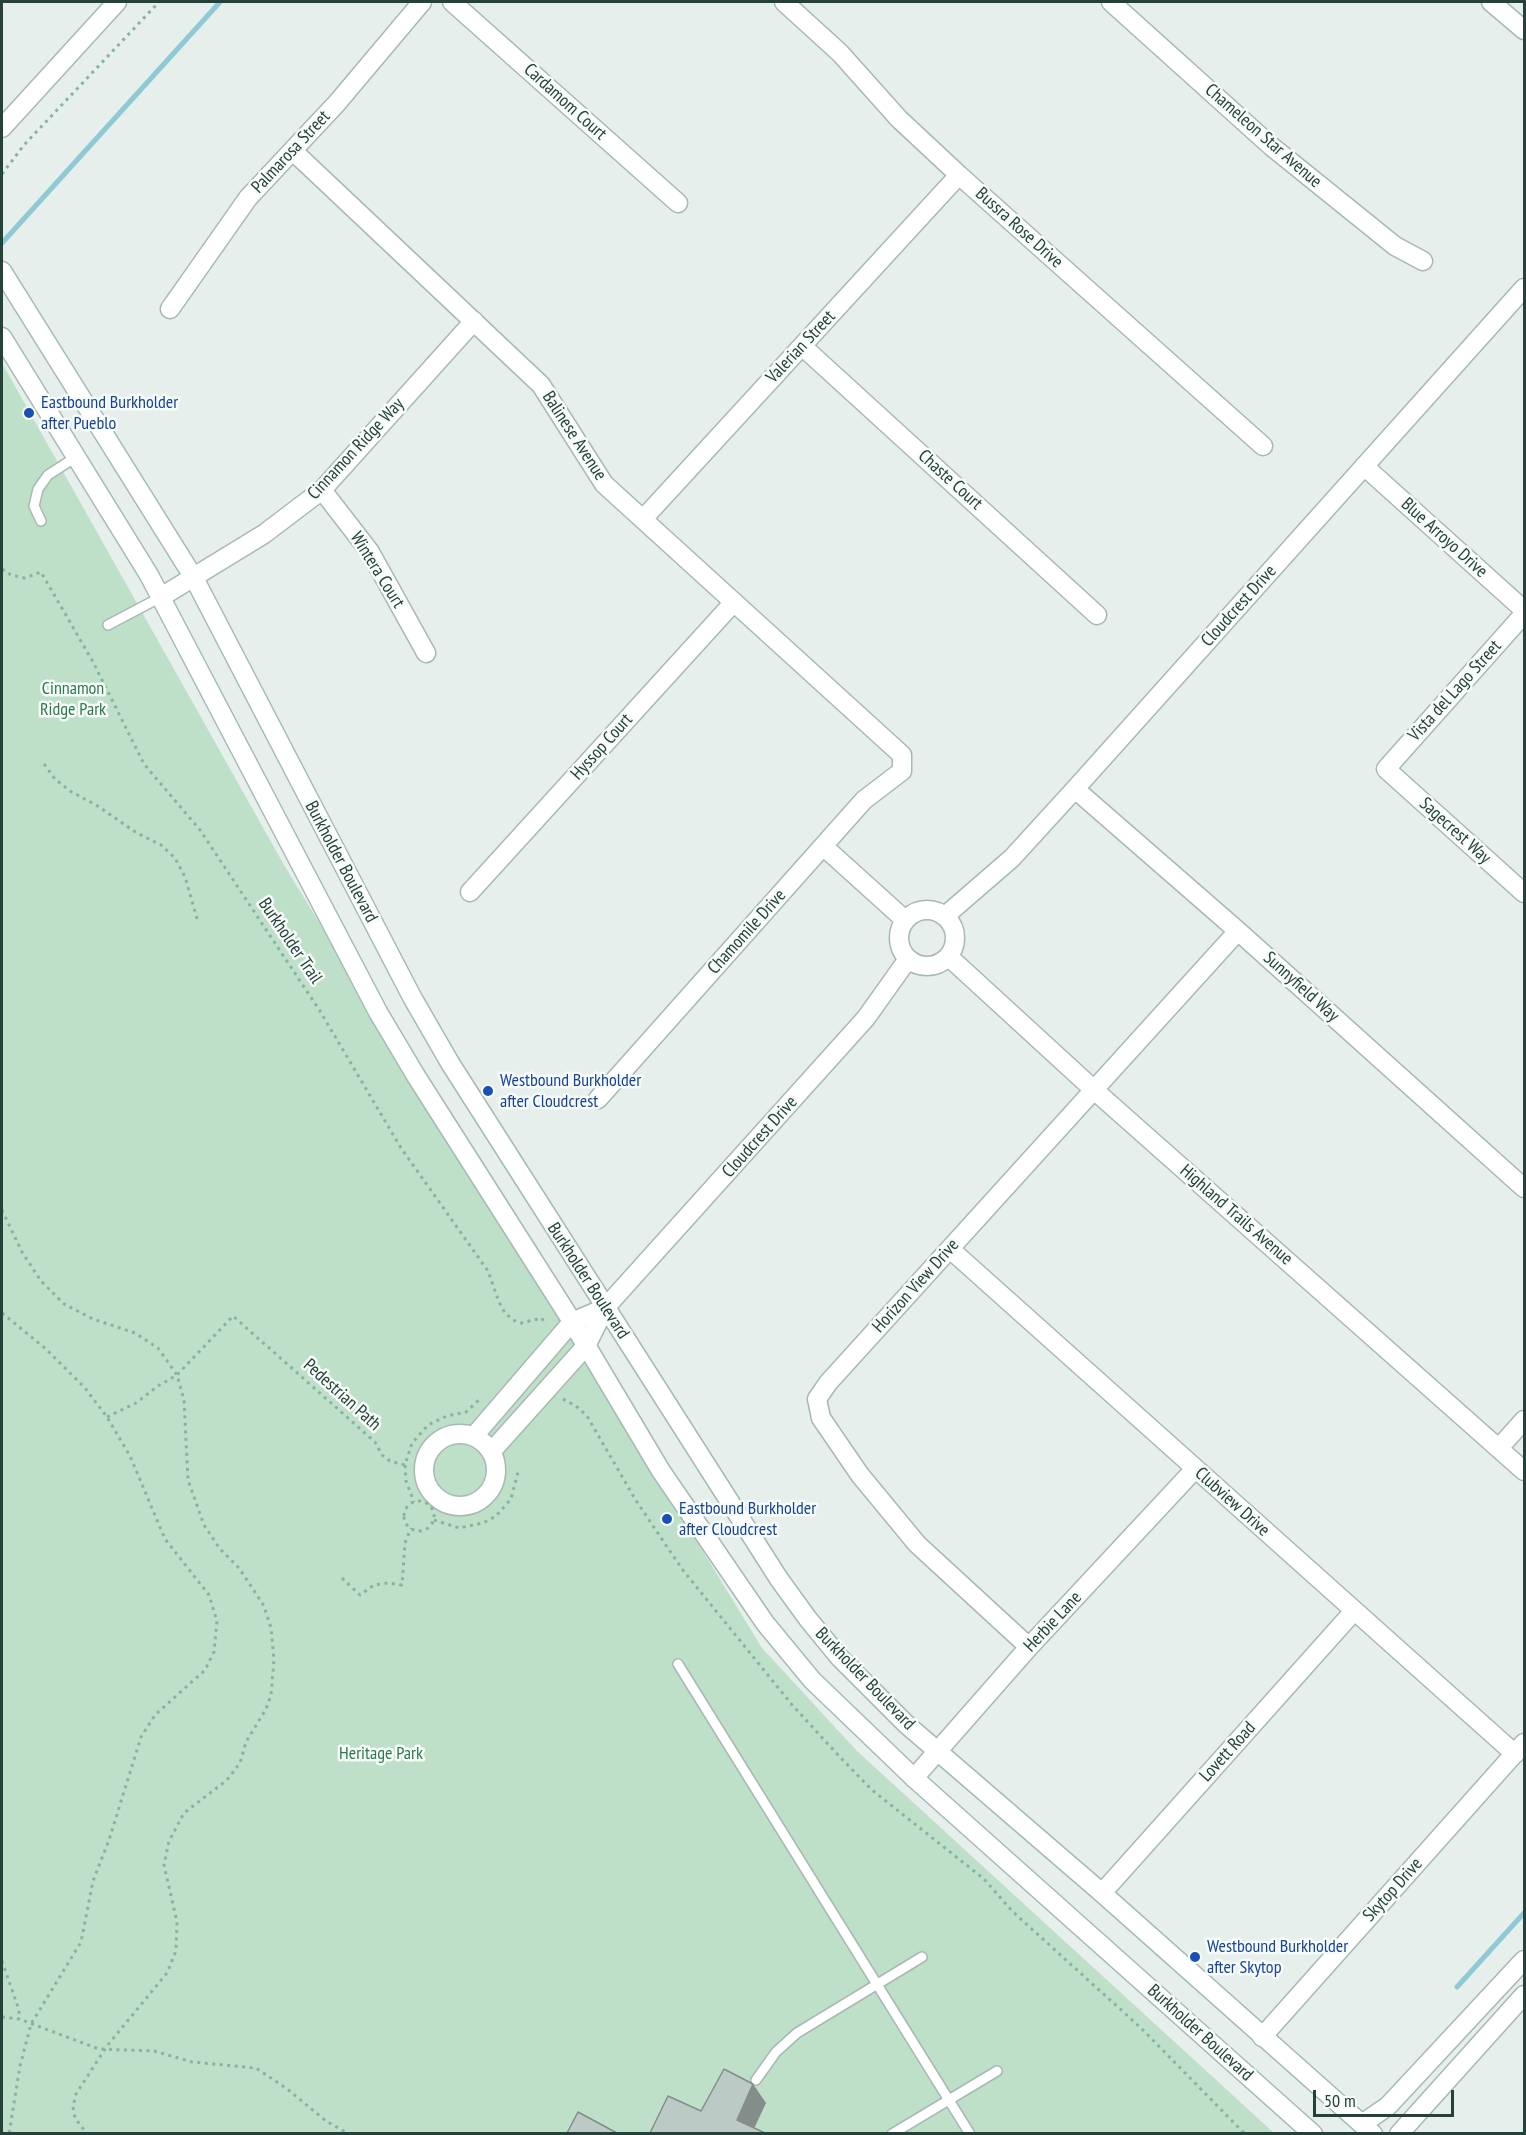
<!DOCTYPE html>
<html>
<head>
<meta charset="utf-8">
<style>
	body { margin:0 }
	#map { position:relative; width:1526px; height:2135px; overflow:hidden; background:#e6efeb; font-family:"PT Sans Narrow",sans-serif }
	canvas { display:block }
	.frame { position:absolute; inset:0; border:3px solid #24423a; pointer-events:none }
	.scale { position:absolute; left:1313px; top:2090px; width:141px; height:27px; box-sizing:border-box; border:3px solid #24423a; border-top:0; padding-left:8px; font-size:18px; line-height:21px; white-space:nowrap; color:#24423a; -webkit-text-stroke:4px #f7fbf9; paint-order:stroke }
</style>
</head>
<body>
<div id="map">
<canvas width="1526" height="2135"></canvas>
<div class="frame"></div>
<div class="scale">50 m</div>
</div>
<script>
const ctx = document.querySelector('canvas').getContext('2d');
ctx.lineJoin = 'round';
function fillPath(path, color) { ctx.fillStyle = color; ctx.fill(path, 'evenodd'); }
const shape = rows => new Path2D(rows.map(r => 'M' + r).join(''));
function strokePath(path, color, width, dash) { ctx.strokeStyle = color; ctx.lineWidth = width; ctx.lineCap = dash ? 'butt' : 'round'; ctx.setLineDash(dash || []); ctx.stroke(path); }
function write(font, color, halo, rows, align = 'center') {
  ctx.font = font + ' "PT Sans Narrow",sans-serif'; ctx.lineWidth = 5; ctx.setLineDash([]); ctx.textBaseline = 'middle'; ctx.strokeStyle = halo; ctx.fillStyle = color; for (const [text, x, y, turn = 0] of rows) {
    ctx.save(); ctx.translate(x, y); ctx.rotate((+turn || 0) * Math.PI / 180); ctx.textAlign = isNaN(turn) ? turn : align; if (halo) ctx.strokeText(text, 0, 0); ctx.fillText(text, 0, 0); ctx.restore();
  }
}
const green = shape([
	[2,363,284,865,762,1648,857,1751,1274,2133,2,2133]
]);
const stream = shape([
	[2,243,220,2],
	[1457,1987,1524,1913]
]);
const path = shape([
	[2,174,24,145,159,2],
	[2,569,11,575,25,578,41,572,93,662,144,764,200,830,320,1011,401,1148,488,1271,499,1302,505,1313,513,1320,521,1323,542,1318,545,1325],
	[44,764,55,779,70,791,96,805,137,833,161,845,175,858,185,877,198,922],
	[2,1210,22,1252,41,1281,64,1304,93,1319,135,1333,158,1348,177,1375,184,1400,188,1480,204,1525,220,1549,239,1568,264,1606,271,1628,274,1660,271,1695,266,1709,246,1742,240,1763,227,1780,184,1813,169,1841,164,1865,177,1922,176,1951,167,1973,107,2046,76,2094,73,2107,75,2118,87,2134],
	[2,1313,46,1349,85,1388,107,1417,130,1456,165,1539,209,1595,217,1621,214,1652,205,1670,155,1715,141,1737,109,1840,93,1881,81,1942,31,2024,20,2066,9,2134],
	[563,1399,576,1406,587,1416,635,1499,682,1569,793,1706,839,1756,872,1790,984,1879,1012,1911,1141,2028,1245,2134],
	[107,1417,136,1403,158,1386,177,1375,233,1316,375,1442,382,1455,390,1461,405,1465,412,1443,428,1425,447,1416,466,1412,481,1398],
	[405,1465,406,1481,414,1502],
	'404 1516a15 15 0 1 1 30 0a15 15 0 1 1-30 0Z',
	[434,1520,459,1528,483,1523,496,1516,511,1499,518,1472],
	[342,1578,360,1595,374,1585,388,1583,402,1585,405,1543,411,1528],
	[2,1961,19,2010,19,2019],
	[2,2017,19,2019,99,2049,154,2051,192,2062,256,2068,286,2088,326,2121,349,2134]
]);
const service = shape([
	[41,521,34,506,38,489,48,475,76,457],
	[108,625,161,597],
	[678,1664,970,2134],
	[756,2080,776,2052,797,2033,922,1957],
	[892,2134,997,2071]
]);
const minor = shape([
	[452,2,678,203],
	[784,2,840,53,899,119,959,175,1263,446],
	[1111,2,1271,146,1395,246,1423,261],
	[1491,2,1524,30],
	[293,151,541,385,604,484,902,755,902,771,864,800,598,1099],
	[170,309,248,198,337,103,422,2],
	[802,346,1097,615],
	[1364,466,1524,610],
	[322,490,370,552,426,653],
	[643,519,959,175],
	[161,597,264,534,322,490,474,321],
	[1524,614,1386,769,1524,893],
	[1075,789,1238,931,1524,1188],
	[823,846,905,920],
	[470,892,734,602],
	'899 938a28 28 0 1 1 56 0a28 28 0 1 1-56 0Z',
	[945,916,1012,858,1075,789,1524,288],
	[949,957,1093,1089,1524,1471],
	[950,1249,1515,1754],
	'424 1470a36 36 0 1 1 72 0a36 36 0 1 1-72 0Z',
	[474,1436,572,1322,605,1308],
	[1499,1448,1524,1420],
	[491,1452,586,1346,605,1308,866,1018,908,959],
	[1029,1647,917,1544,860,1475,821,1418,817,1399,828,1383,1238,931],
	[914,1778,1029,1647,1195,1469],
	[1102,1893,1354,1611],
	[1262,2037,1524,1743]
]);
const tertiary = shape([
	[2,128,117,2],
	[1362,2124,1388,2106,1524,1960],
	[1399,2134,1524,1995]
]);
const secondary = shape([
	[2,271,194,578,412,997,450,1063,779,1579,808,1619,840,1658,906,1724,1102,1893,1373,2134],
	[2,337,149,575,378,1012,416,1076,568,1315,661,1471,765,1623,812,1680,914,1778,1313,2134]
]);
const shadedWall = shape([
	[753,2084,766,2103,752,2133,737,2120]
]);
const building = shape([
	[724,2069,753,2084,737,2120,765,2133,650,2133,668,2096,701,2111,724,2069],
	[578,2112,617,2133,567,2133,578,2112]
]);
const markers = [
	[29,413,6,"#1a4fb4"],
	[488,1091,6,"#1a4fb4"],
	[667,1519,6,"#1a4fb4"],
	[1195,1957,6,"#1a4fb4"]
];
const streetNames = [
	["Cardamom Court",565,102,42],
	["Chameleon Star Avenue",1263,136,41],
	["Palmarosa Street",291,152,-47],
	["Bussra Rose Drive",1019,228,42],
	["Valerian Street",801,347,-47],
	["Balinese Avenue",574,436,57],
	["Cinnamon Ridge Way",356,449,-47],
	["Chaste Court",950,480,42],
	["Blue Arroyo Drive",1444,538,42],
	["Wintera Court",377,570,58],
	["Cloudcrest Drive",1239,606,-48],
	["Vista del Lago Street",1455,691,-48],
	["Hyssop Court",602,747,-48],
	["Sagecrest Way",1455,831,42],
	["Burkholder Boulevard",341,862,62],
	["Chamomile Drive",747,932,-48],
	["Burkholder Trail",290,941,56],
	["Sunnyfield Way",1301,987,42],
	["Cloudcrest Drive",760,1137,-48],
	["Highland Trails Avenue",1236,1215,41],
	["Burkholder Boulevard",588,1281,57],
	["Horizon View Drive",916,1286,-48],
	["Pedestrian Path",342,1395,42],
	["Clubview Drive",1232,1502,42],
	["Herbie Lane",1053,1622,-47],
	["Burkholder Boulevard",865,1679,46],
	["Lovett Road",1228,1752,-48],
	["Skytop Drive",1393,1890,-48],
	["Burkholder Boulevard",1200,2033,42]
];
const transitNames = [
	["Eastbound Burkholder",41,403],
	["after Pueblo",41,424],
	["Westbound Burkholder",500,1081],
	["after Cloudcrest",500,1102],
	["Eastbound Burkholder",679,1509],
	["after Cloudcrest",679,1530],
	["Westbound Burkholder",1207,1947],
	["after Skytop",1207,1968]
];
const parkNames = [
	["Cinnamon",73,689],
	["Ridge Park",73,710],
	["Heritage Park",381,1754]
];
fillPath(green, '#bfe0c8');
strokePath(stream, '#8ec9d4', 5);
strokePath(service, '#a8b8b2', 12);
strokePath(minor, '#a8b8b2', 21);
strokePath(tertiary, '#a8b8b2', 21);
strokePath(secondary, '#a4bbb3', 21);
strokePath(path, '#86b3a5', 3, [3, 4.5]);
strokePath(service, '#fff', 9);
strokePath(minor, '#fff', 18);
strokePath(tertiary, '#fff', 18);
strokePath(secondary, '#fff', 18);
fillPath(shadedWall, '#838d89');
fillPath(building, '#bbcac4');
strokePath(building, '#838d89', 1.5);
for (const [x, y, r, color] of markers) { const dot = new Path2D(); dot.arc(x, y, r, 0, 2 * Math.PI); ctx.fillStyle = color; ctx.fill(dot); strokePath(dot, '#f7fbf9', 2); }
write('18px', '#24423a', '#f7fbf9', streetNames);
write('18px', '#164399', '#f7fbf9', transitNames, 'left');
write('18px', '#2d7a4b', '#f7fbf9', parkNames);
</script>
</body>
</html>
